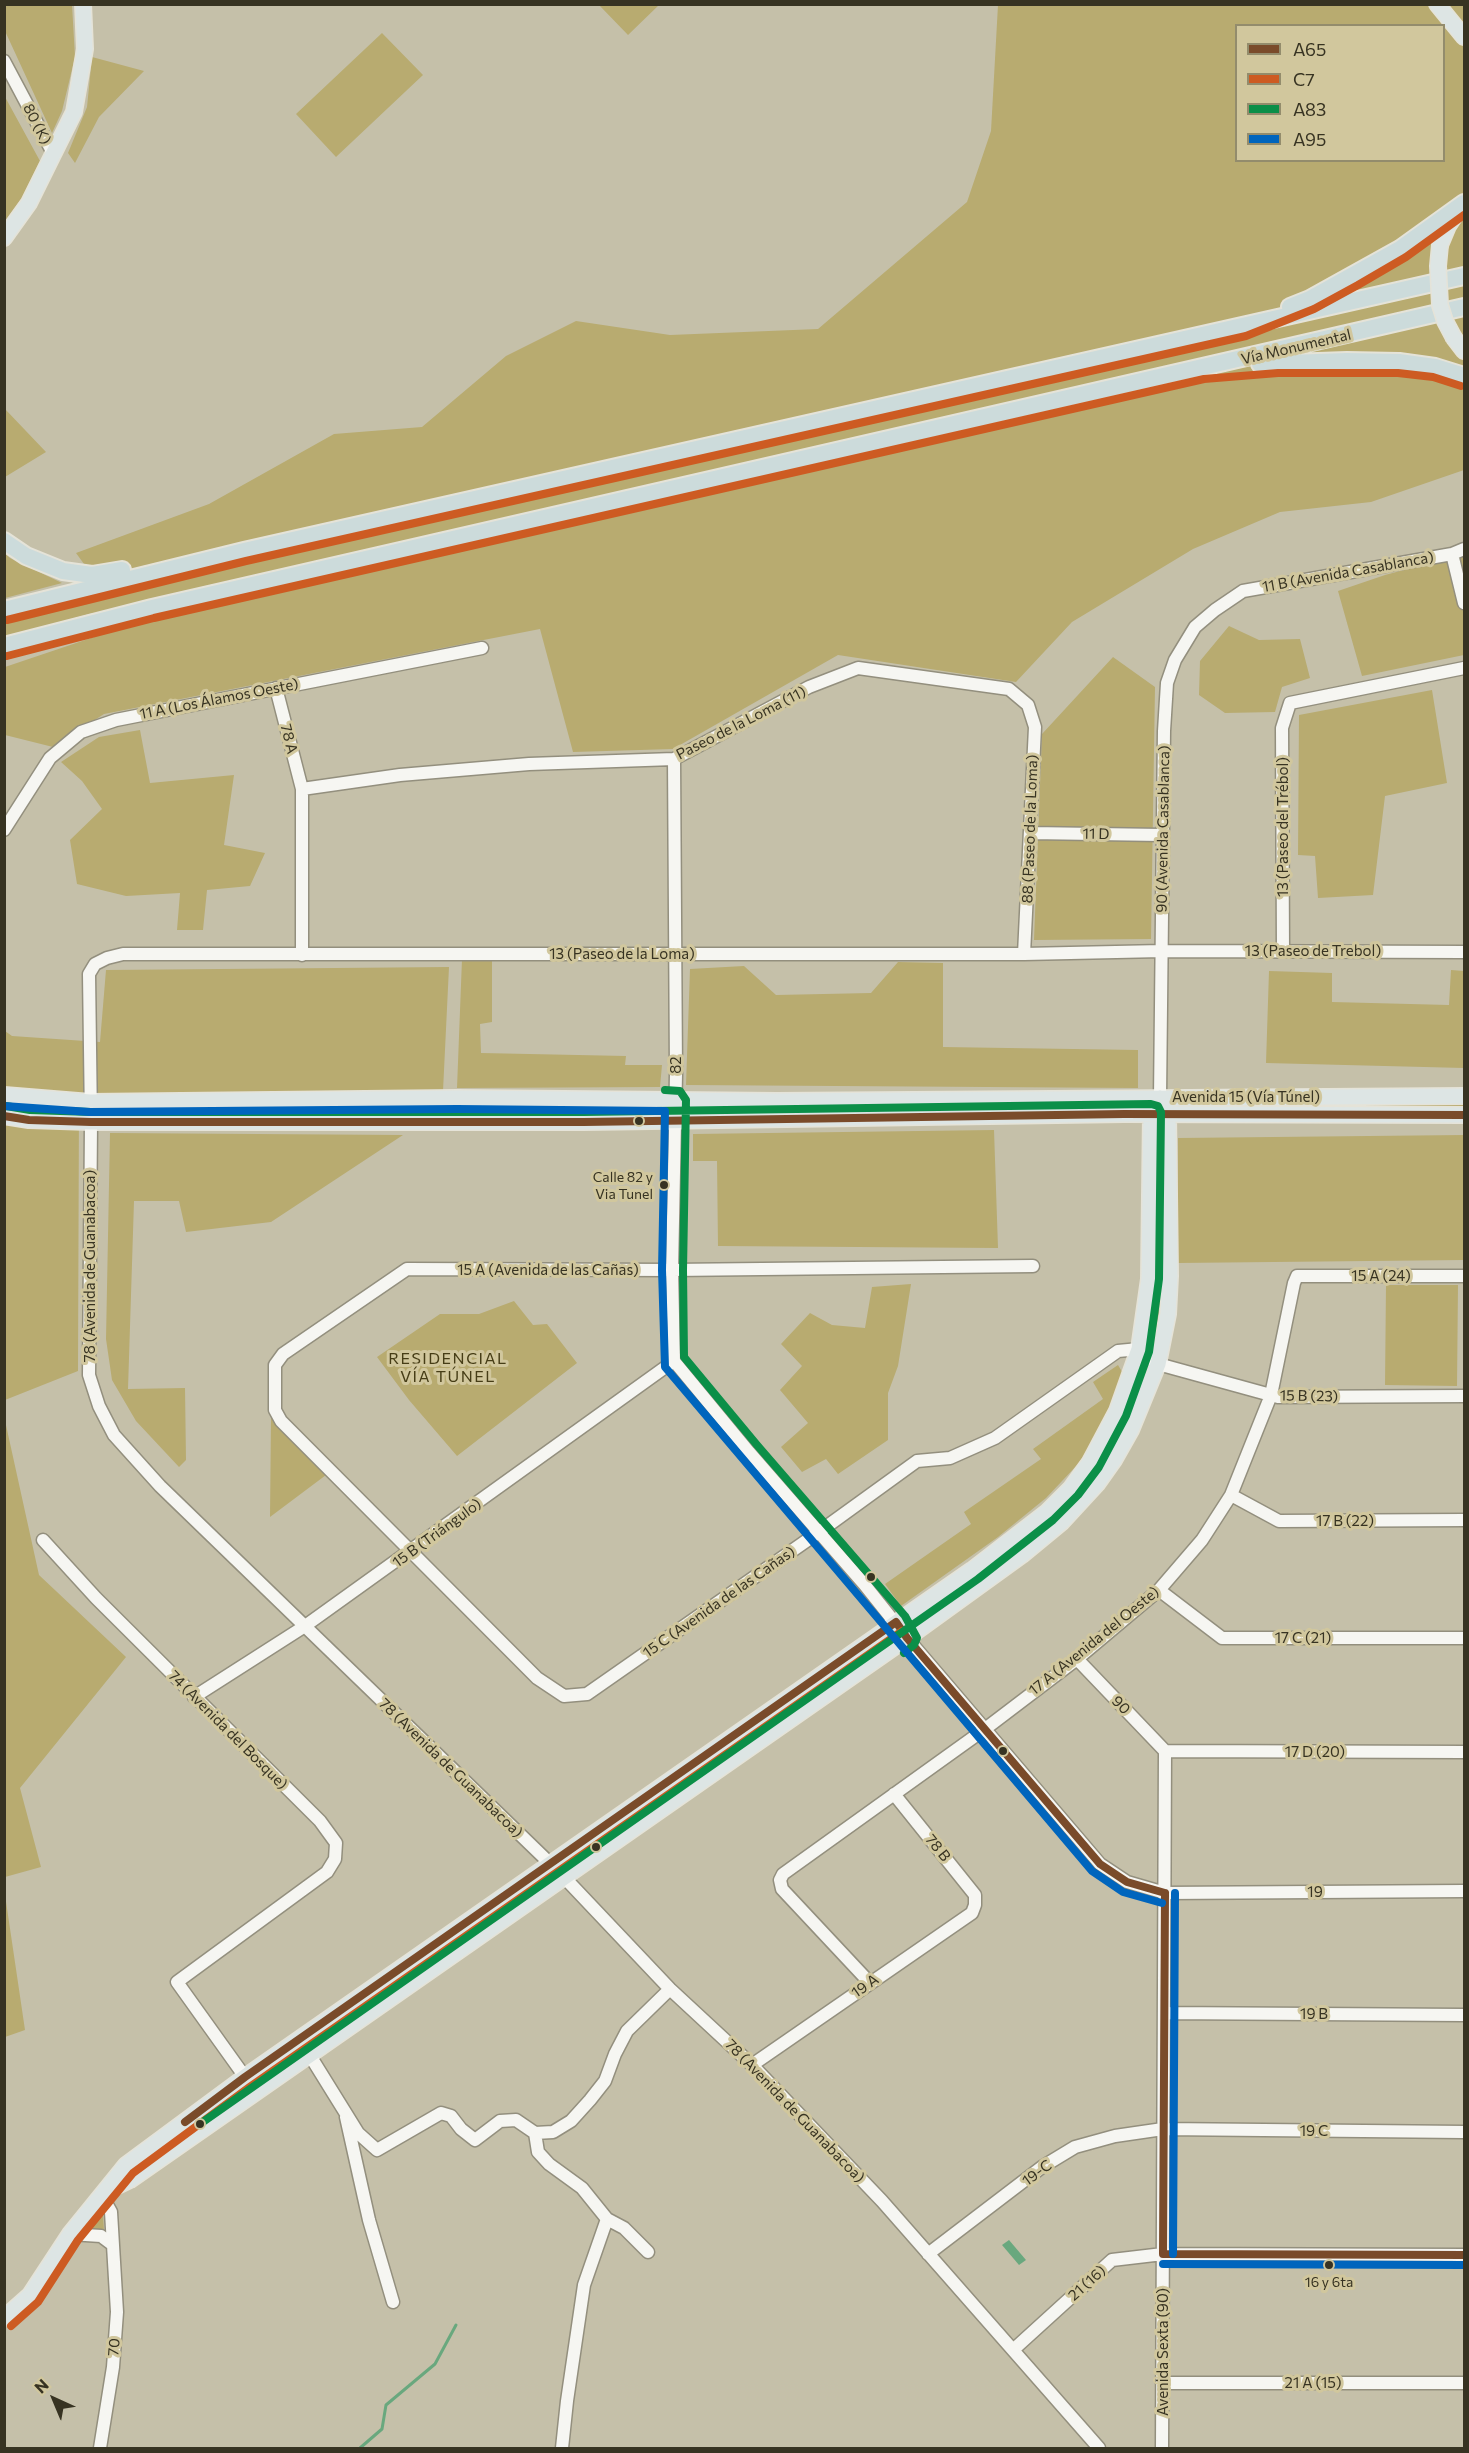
<!DOCTYPE html>
<html>
<head>
<meta charset="utf-8">
<style>
	body { margin:0 }
	#map { position:relative; width:1469px; height:2453px; overflow:hidden; background:#c5c0a9; font-family:Commissioner,sans-serif }
	canvas { display:block }
	.frame { position:absolute; inset:0; border:6px solid #373322; pointer-events:none }
	.legend { position:absolute; left:1235px; top:24px; width:210px; height:138px; box-sizing:border-box; background:#d1c79d; border:2px solid #938c6c; margin:0; padding:8px 10px; list-style:none; font-size:18px; color:#373322 }
	.legend li { display:flex; align-items:center; gap:12px; height:30px }
	.legend b { width:30px; border:2px solid #938c6c }
	.north { position:absolute; left:24px; top:2369px; width:60px; height:60px; -webkit-text-stroke:4px #d1c79d; paint-order:stroke; rotate:316deg; font-size:16px; font-weight:700; line-height:24px; text-align:center; color:#373322 }
	.north::after { content:''; display:block; margin:auto; width:21px; height:27px; background:#373322; clip-path:polygon(50% 0,100% 100%,50% 72%,0 100%) }
</style>
</head>
<body>
<div id="map">
<canvas width="1469" height="2453"></canvas>
<div class="frame"></div>
<ul class="legend">
<li><b style="height:8px;background:#7a4b2a"></b>A65</li>
<li><b style="height:8px;background:#cd5b22"></b>C7</li>
<li><b style="height:8px;background:#0b8f48"></b>A83</li>
<li><b style="height:8px;background:#0065bd"></b>A95</li>
</ul>
<div class="north">N</div>
</div>
<script>
const ctx = document.querySelector('canvas').getContext('2d');
ctx.lineJoin = 'round';
function fillPath(path, color) { ctx.fillStyle = color; ctx.fill(path, 'evenodd'); }
const shape = rows => new Path2D(rows.map(r => 'M' + r).join(''));
function strokePath(path, color, width, dash) { ctx.strokeStyle = color; ctx.lineWidth = width; ctx.lineCap = dash ? 'butt' : 'round'; ctx.setLineDash(dash || []); ctx.stroke(path); }
function write(font, color, halo, rows, align = 'center') {
  ctx.font = font + ' Commissioner,sans-serif'; ctx.lineWidth = 6; ctx.setLineDash([]); ctx.textBaseline = 'middle'; ctx.strokeStyle = halo; ctx.fillStyle = color; for (const [text, x, y, turn = 0] of rows) {
    ctx.save(); ctx.translate(x, y); ctx.rotate((+turn || 0) * Math.PI / 180); ctx.textAlign = isNaN(turn) ? turn : align; if (halo) ctx.strokeText(text, 0, 0); ctx.fillText(text, 0, 0); ctx.restore();
  }
}
const green = shape([
	[5,4,72,5,75,57,62,111,52,133,5,31],
	[599,5,659,5,628,35],
	[998,5,1464,5,1464,470,1371,502,1280,512,1193,549,1072,622,1016,682,838,655,673,749,573,752,540,629,104,714,53,747,5,735,5,667,94,637,93,613,5,637,5,622,93,597,92,575,76,553,209,504,334,434,422,427,506,356,576,321,670,335,818,329,967,202,991,131],
	[1236,26,1444,26,1444,160,1236,160],
	[382,33,423,75,336,157,296,114],
	[92,57,144,71,99,117,75,163,68,153,87,107],
	[4,95,40,161,21,199,5,221],
	[5,409,46,452,5,477],
	[5,553,10,558,62,583,5,598],
	[1464,554,1464,655,1362,676,1338,591,1385,575],
	[1229,626,1259,640,1300,639,1310,678,1282,687,1275,712,1225,713,1199,695,1200,661],
	[1113,657,1155,687,1151,939,1034,940,1042,734],
	[1432,690,1447,783,1385,796,1373,895,1318,898,1315,856,1298,855,1299,715],
	[140,730,150,783,234,775,224,845,265,853,250,886,207,890,203,930,177,930,180,893,126,896,77,884,70,840,102,809,82,781,61,762,99,737],
	[462,959,492,960,492,1022,480,1024,481,1053,626,1056,625,1065,662,1065,660,1087,457,1088],
	[898,962,943,963,943,1047,1138,1050,1138,1088,686,1085,690,969,744,966,776,995,871,993],
	[449,967,443,1091,79,1099,78,1371,5,1400,5,1031,12,1036,100,1042,106,970],
	[1451,970,1464,971,1464,1068,1266,1063,1269,971,1332,973,1332,1002,1449,1005],
	[1147,1103,1147,1106,1062,1107,1054,1109,816,1110,688,1113,687,1111,772,1107],
	[1464,1103,1464,1111,1172,1107,1251,1107,1257,1104],
	[199,1106,656,1107,656,1111,589,1111,563,1116,117,1113,118,1110,189,1110],
	[994,1130,998,1248,718,1246,717,1161,693,1161,693,1134],
	[110,1133,403,1135,271,1222,186,1232,179,1201,134,1201,128,1389,185,1388,186,1460,179,1467,136,1421,112,1380,106,1339],
	[1464,1135,1464,1260,1178,1263,1178,1138],
	[1156,1151,1161,1151,1161,1297,1154,1344,1149,1343,1156,1293],
	[911,1284,898,1366,888,1393,888,1440,838,1474,826,1459,802,1472,781,1447,808,1423,780,1390,802,1366,781,1344,810,1313,832,1325,865,1328,872,1287],
	[1386,1285,1458,1285,1457,1386,1385,1385],
	[514,1301,533,1325,547,1324,577,1363,457,1456,409,1400,377,1357,440,1314,479,1314],
	[1118,1365,1124,1375,1100,1428,1079,1463,1046,1498,998,1537,901,1606,885,1584,971,1524,964,1512,1041,1459,1033,1449,1103,1399,1093,1382],
	[1142,1370,1146,1371,1131,1416,1109,1454,1085,1488,1054,1520,1030,1541,914,1623,911,1619,1027,1535,1103,1452,1126,1413],
	[4,1416,39,1575,126,1657,20,1788,41,1867,5,1877],
	[271,1416,326,1475,270,1517],
	[887,1636,890,1640,578,1857,575,1852],
	[534,1881,538,1885,218,2112,215,2108],
	[4,1888,25,2030,5,2037,4,2037],
	[100,2210,103,2215,104,2230,88,2229,84,2227,85,2223]
]);
const water = shape([
	[1009,2240,1026,2260,1019,2265,1002,2245]
]);
const stream = shape([
	[360,2448,382,2429,386,2405,435,2364,456,2325]
]);
const minor = shape([
	[4,61,54,155],
	[1452,554,1464,603],
	[276,688,302,789,302,955],
	[674,759,676,1074,672,1270,674,1361,749,1452,864,1584,907,1638,1100,1864,1127,1882,1165,1893,1464,1891],
	[302,789,400,775,529,764,674,759,809,687,858,668,1009,689,1028,705,1035,727,1024,954],
	[4,830,50,758,81,732,116,720,482,648],
	[1031,833,1161,835],
	[1283,951,1282,728,1290,703,1464,668],
	[1160,1098,1164,731,1167,683,1175,660,1195,627,1215,610,1243,591,1452,554,1464,549],
	[1033,1266,672,1270,407,1269,283,1354,275,1365,275,1410,281,1421,537,1678,564,1696,587,1694,819,1532,917,1461,950,1458,995,1438,1118,1351,1139,1349,1158,1364,1278,1397,1464,1396],
	[1231,1495,1279,1521,1464,1520],
	[43,1540,96,1598,320,1821,336,1843,335,1859,327,1872,177,1982,245,2077],
	[1159,1590,1222,1638,1464,1638],
	[1077,1659,1165,1751],
	[194,1697,305,1626,674,1361],
	[1165,1751,1464,1752],
	[870,1983,782,1889,780,1880,783,1874,985,1729,1077,1659,1159,1590,1202,1540,1231,1495,1271,1395,1294,1283,1297,1276,1464,1276],
	[1164,2013,1464,2015],
	[309,2054,358,2133,377,2150,441,2113,451,2116,461,2129,475,2140,500,2121,516,2120,535,2133,553,2132,571,2121,590,2100,605,2081,615,2054,627,2031,670,1989],
	[752,2065,972,1913,975,1905,975,1895,894,1794],
	[346,2117,369,2220,393,2302],
	[535,2133,538,2152,549,2164,582,2188,607,2219,624,2228,648,2252],
	[70,2234,101,2236,113,2245],
	[928,2254,1042,2167,1075,2147,1115,2136,1163,2129,1464,2132],
	[1013,2350,1112,2260,1163,2254,1464,2255],
	[1162,2383,1464,2383],
	[100,2448,113,2367,117,2312,111,2212,101,2194],
	[562,2448,567,2401,584,2285,607,2219],
	[1099,2448,882,2201,752,2065,670,1989,563,1876,160,1486,114,1435,99,1406,89,1375,91,1122,89,974,95,964,107,958,123,954,1024,954,1162,951,1464,952],
	[1162,2448,1165,1751]
]);
const major = shape([
	[1437,4,1464,37],
	[4,238,29,203,74,112,85,49,83,4],
	[1440,245,1448,226,1460,208],
	[1454,338,1464,351],
	[4,1095,90,1102,457,1098,777,1101,1464,1096],
	[4,1116,29,1120,91,1122,584,1122,1124,1114,1464,1115],
	[107,2191,130,2180,907,1638,1022,1555,1062,1522,1097,1484,1114,1460,1131,1430,1158,1364,1168,1314,1170,1276,1168,1114,1160,1098],
	[4,2318,30,2295,70,2234,126,2165,245,2077,972,1570,1047,1512,1071,1488,1090,1462,1117,1411,1139,1349,1149,1279,1151,1114,1160,1098]
]);
const highway = shape([
	[1290,307,1310,299,1400,249,1464,203],
	[1260,364,1347,361,1399,362,1435,367,1464,376],
	[4,541,26,556,63,571,92,575,122,570],
	[4,610,244,551,1464,276],
	[4,646,152,608,1464,307]
]);
const majorBridge = shape([
	[1440,245,1438,266,1440,305,1445,321,1454,338]
]);
const bus1 = shape([
	[4,1116,29,1120,91,1122,584,1122,1124,1114,1464,1115],
	[185,2122,245,2077,896,1622,907,1638,1100,1864,1127,1882,1165,1893],
	[1163,2254,1165,1893],
	[1163,2254,1464,2255]
]);
const bus2 = shape([
	[7,620,246,561,1246,336,1314,309,1358,285,1406,257,1464,215],
	[7,656,154,618,1204,379,1278,373,1398,373,1433,377,1461,386],
	[11,2326,38,2302,78,2240,133,2173,251,2086,902,1631]
]);
const bus3 = shape([
	[665,1090,680,1091,686,1100,683,1270,684,1357,757,1445,905,1616,917,1638,914,1645,904,1653],
	[6,1106,30,1110,91,1112,584,1112,1151,1104,1158,1106,1161,1112,1159,1279,1149,1352,1126,1416,1099,1467,1078,1495,1053,1520,978,1579,200,2124]
]);
const bus4 = shape([
	[4,1106,90,1112,457,1109,665,1111,662,1270,665,1367,1092,1871,1123,1892,1162,1903],
	[1173,2254,1175,1893],
	[1163,2264,1464,2265]
]);
const markers = [
	[639,1121,5,"#373322"],
	[664,1185,5,"#373322"],
	[871,1577,5,"#373322"],
	[1003,1751,5,"#373322"],
	[596,1847,5,"#373322"],
	[200,2124,5,"#373322"],
	[1329,2265,5,"#373322"]
];
const busNames = [
	["Calle 82 y",653,1177],
	["Via Tunel",653,1194],
	["16 y 6ta",1329,2282,"center"]
];
const streetNames = [
	["80 (K)",37,124,63],
	["Vía Monumental",1296,347,-13],
	["11 B (Avenida Casablanca)",1348,572,-10],
	["11 A (Los Álamos Oeste)",219,699,-11],
	["Paseo de la Loma (11)",741,723,-27],
	["78 A",289,739,76],
	["13 (Paseo del Trébol)",1283,827,-90],
	["88 (Paseo de la Loma)",1030,829,-88],
	["90 (Avenida Casablanca)",1163,829,-89],
	["11 D",1096,834,1],
	["13 (Paseo de Trebol)",1313,951],
	["13 (Paseo de la Loma)",622,954],
	["82",676,1065,-90],
	["Avenida 15 (Vía Túnel)",1246,1097],
	["78 (Avenida de Guanabacoa)",90,1266,-90],
	["15 A (Avenida de las Cañas)",548,1270],
	["15 A (24)",1381,1276],
	["15 B (23)",1309,1396,1],
	["17 B (22)",1345,1521],
	["15 B (Triángulo)",437,1533,-36],
	["15 C (Avenida de las Cañas)",719,1602,-35],
	["17 C (21)",1303,1638],
	["17 A (Avenida del Oeste)",1094,1641,-39],
	["90",1121,1705,46],
	["74 (Avenida del Bosque)",228,1730,45],
	["17 D (20)",1315,1752],
	["78 (Avenida de Guanabacoa)",451,1768,44],
	["78 B",938,1848,51],
	["19",1315,1892],
	["19 A",865,1986,-35],
	["19 B",1314,2014],
	["78 (Avenida de Guanabacoa)",795,2111,46],
	["19 C",1314,2131],
	["19-C",1037,2173,-36],
	["21 (16)",1087,2283,-42],
	["70",114,2347,-86],
	["Avenida Sexta (90)",1163,2352,-90],
	["21 A (15)",1313,2383]
];
const neighbourhoodNames = [
	["RESIDENCIAL",448,1359],
	["VÍA TÚNEL",448,1377]
];
fillPath(green, '#b8ab70');
fillPath(water, '#69a87e');
strokePath(stream, '#69a87e', 3);
strokePath(minor, '#938f7e', 15);
strokePath(major, '#e5e3d8', 18);
strokePath(highway, '#e5e3d8', 20);
strokePath(minor, '#f6f6f2', 12);
strokePath(major, '#dde5e4', 15);
strokePath(highway, '#ccdbdb', 16);
strokePath(majorBridge, '#e5e3d8', 18, []);
strokePath(majorBridge, '#dde5e4', 15);
strokePath(bus1, '#7a4b2a', 8);
strokePath(bus2, '#cd5b22', 8);
strokePath(bus3, '#0b8f48', 8);
strokePath(bus4, '#0065bd', 8);
for (const [x, y, r, color] of markers) { const dot = new Path2D(); dot.arc(x, y, r, 0, 2 * Math.PI); ctx.fillStyle = color; ctx.fill(dot); strokePath(dot, '#d1c79d', 2); }
write('14px', '#373322', '#d1c79d', busNames, 'right');
write('15px', '#373322', '#d1c79d', streetNames);
ctx.letterSpacing = '1.5px';
write('16px', '#463d16', '#d1c79d', neighbourhoodNames);
ctx.letterSpacing = '0px';
</script>
</body>
</html>
